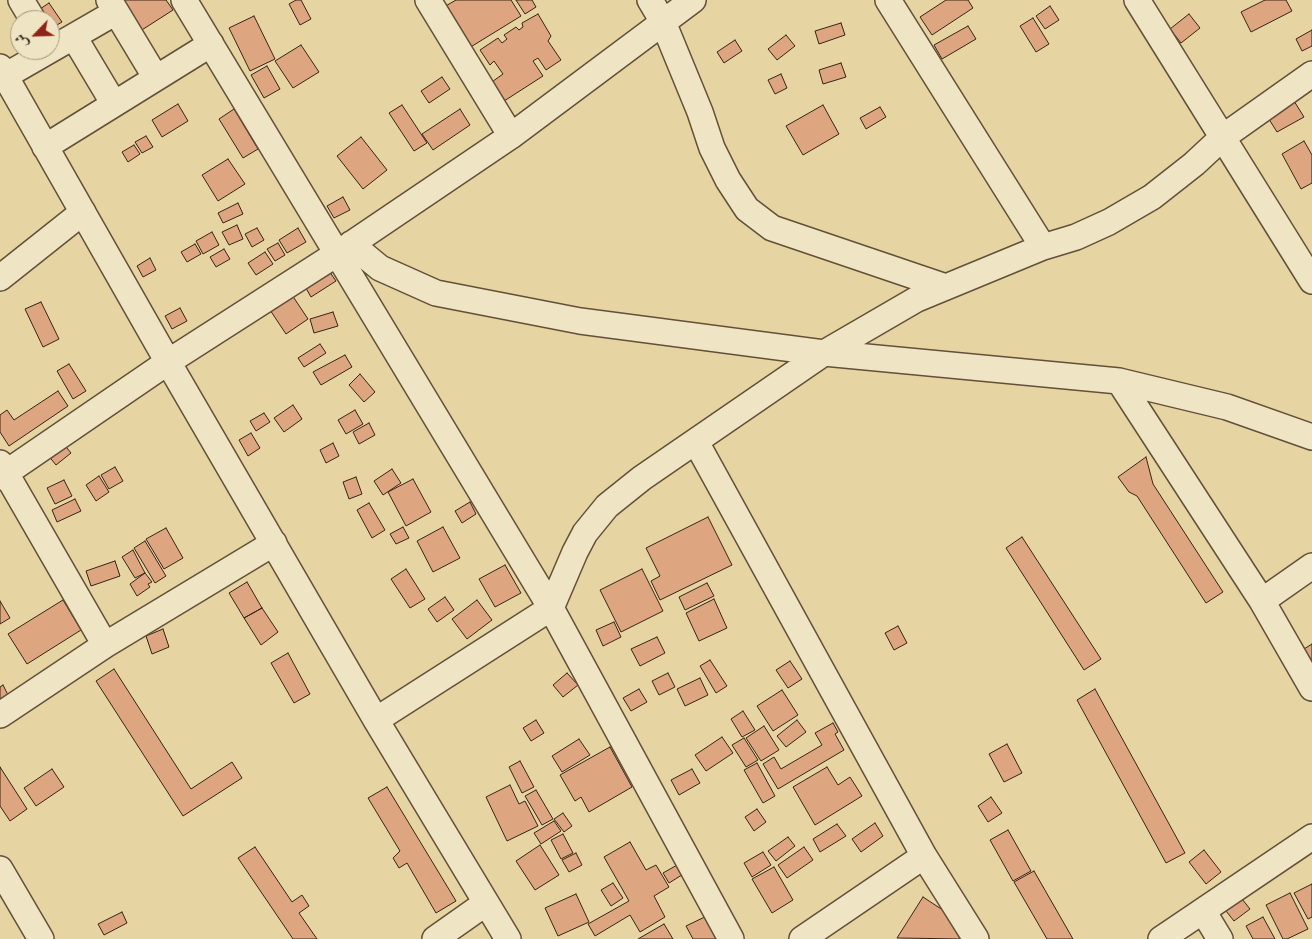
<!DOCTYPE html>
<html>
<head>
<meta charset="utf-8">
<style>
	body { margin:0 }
	#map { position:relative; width:1312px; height:939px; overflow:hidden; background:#e6d5a3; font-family:Alegreya,Amiri,serif }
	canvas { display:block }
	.north { position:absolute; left:10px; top:10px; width:50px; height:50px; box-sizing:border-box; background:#efe4c3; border:1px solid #a5977d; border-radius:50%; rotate:246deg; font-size:14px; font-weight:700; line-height:20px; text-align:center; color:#372415 }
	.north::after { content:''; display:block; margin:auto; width:18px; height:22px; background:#8f2418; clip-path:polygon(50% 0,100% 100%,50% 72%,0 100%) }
</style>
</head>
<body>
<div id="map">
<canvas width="1312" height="939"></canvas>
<div class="north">ش</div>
</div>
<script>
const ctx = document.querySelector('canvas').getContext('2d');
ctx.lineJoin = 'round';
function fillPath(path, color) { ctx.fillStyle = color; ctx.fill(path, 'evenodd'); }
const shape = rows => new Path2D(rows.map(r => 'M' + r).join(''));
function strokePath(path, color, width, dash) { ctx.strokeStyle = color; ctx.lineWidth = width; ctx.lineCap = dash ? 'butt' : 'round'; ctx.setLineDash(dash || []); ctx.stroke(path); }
const building = shape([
	[116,0,166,0,173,10,134,35,116,0],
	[296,0,301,0,311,19,300,25,289,4,296,0],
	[456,0,511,0,521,16,469,48,444,7,456,0],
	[516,0,532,0,536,7,525,14,516,0],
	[946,0,968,0,973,8,932,35,920,17,946,0],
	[1265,0,1286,0,1292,11,1251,32,1241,12,1265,0],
	[49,3,62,22,50,29,50,20,39,20,34,13,49,3],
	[1050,6,1059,20,1045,29,1036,16,1050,6],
	[538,14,551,36,548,41,561,60,546,70,538,58,533,61,543,76,501,103,489,84,503,74,494,61,490,65,480,50,498,38,502,43,507,39,504,35,516,27,519,30,523,27,522,23,538,14],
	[1189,14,1200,28,1181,43,1170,29,1189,14],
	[254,16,275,59,250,71,229,28,254,16],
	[1033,18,1049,44,1036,52,1020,26,1033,18],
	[841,23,845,35,819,44,815,31,841,23],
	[968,26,976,39,942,59,934,45,968,26],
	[1312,30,1312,46,1302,51,1296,39,1312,30],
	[786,35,795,46,777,60,768,49,786,35],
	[735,40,742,51,724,63,717,52,735,40],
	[301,45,319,72,293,88,275,61,301,45],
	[841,63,846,77,823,84,819,70,841,63],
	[267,66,280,89,264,98,251,75,267,66],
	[781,74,787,88,775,94,768,80,781,74],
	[442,77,450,89,429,103,421,91,442,77],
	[1294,101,1304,117,1277,132,1267,116,1294,101],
	[178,104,188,121,162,137,152,120,178,104],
	[402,105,427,143,414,151,389,113,402,105],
	[823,105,839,134,803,155,786,126,823,105],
	[880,107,886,117,866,129,860,118,880,107],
	[234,109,258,149,243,158,219,119,234,109],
	[460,109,470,125,433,150,422,134,460,109],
	[146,136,153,147,142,153,135,142,146,136],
	[361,137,387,170,363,189,337,156,361,137],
	[1304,141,1312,155,1312,183,1301,189,1282,154,1304,141],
	[134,145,140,154,128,162,122,152,134,145],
	[228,159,245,184,218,201,202,175,228,159],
	[343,197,350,210,334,218,327,206,343,197],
	[238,203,243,214,223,223,218,213,238,203],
	[237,225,243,239,229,245,222,232,237,225],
	[257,228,264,240,252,247,245,234,257,228],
	[298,228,306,242,287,253,279,240,298,228],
	[212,232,219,245,203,254,196,241,212,232],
	[278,243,285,255,275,261,267,249,278,243],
	[195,244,201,254,187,262,181,252,195,244],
	[224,249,230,259,216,267,210,257,224,249],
	[265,252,273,264,256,275,248,263,265,252],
	[150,258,156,270,143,277,137,266,150,258],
	[327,268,336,281,311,297,303,283,327,268],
	[290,292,308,319,286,334,268,307,290,292],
	[41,302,59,339,43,347,25,309,41,302],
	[180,308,187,321,172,329,165,316,180,308],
	[333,312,338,326,314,333,310,319,333,312],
	[320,344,326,353,304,367,298,358,320,344],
	[345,355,352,367,321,385,313,372,345,355],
	[69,364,86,391,73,399,57,371,69,364],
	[360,374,375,392,364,402,349,385,360,374],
	[58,391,68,406,9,446,0,432,0,415,7,410,14,420,58,391],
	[293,405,302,419,284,432,274,418,293,405],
	[355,410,363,424,346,434,338,420,355,410],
	[264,413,270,422,256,431,250,421,264,413],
	[369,423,375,435,359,444,353,432,369,423],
	[251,433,260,448,248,456,239,440,251,433],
	[62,442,71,453,56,465,47,454,62,442],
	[333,443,339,456,326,463,320,450,333,443],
	[1146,457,1153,484,1223,592,1206,603,1137,496,1129,492,1118,477,1146,457],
	[115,467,123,481,109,489,101,475,115,467],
	[392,469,401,483,383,495,374,481,392,469],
	[99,476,109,492,96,501,86,485,99,476],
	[356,477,362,494,349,499,343,482,356,477],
	[413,479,431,512,406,526,388,492,413,479],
	[64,480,72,496,55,504,47,488,64,480],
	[75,499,81,511,57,522,52,510,75,499],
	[470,502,476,514,462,523,455,511,470,502],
	[369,503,385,530,372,538,357,510,369,503],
	[708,517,732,565,660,600,651,581,660,576,646,548,708,517],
	[403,527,409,538,396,544,390,534,403,527],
	[443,527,460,558,433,572,417,541,443,527],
	[166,528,183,558,164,569,146,539,166,528],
	[1022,537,1101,659,1084,670,1006,548,1022,537],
	[145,541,166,576,155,583,134,548,145,541],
	[133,550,145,573,135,578,122,557,133,550],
	[115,561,120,576,91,586,86,571,115,561],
	[505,565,521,593,495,607,479,579,505,565],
	[406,569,425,599,410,608,391,579,406,569],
	[642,569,663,611,621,632,600,590,642,569],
	[145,573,152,582,148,584,150,587,137,596,130,584,145,573],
	[247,582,262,608,244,618,229,593,247,582],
	[707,583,714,596,685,610,679,597,707,583],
	[445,597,454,610,437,622,428,609,445,597],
	[714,599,727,628,699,641,686,613,714,599],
	[63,600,81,630,27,664,8,634,63,600],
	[477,600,492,620,467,639,452,619,477,600],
	[0,601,10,618,0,624,0,601],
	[262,608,278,632,261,645,244,618,262,608],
	[614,622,621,637,603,646,596,630,614,622],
	[898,626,907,643,894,650,885,633,898,626],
	[163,629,169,647,152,654,146,636,163,629],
	[657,637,665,653,640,666,631,649,657,637],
	[1312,644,1312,661,1304,649,1312,644],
	[288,653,310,694,294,703,271,663,288,653],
	[710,660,727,686,716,693,700,666,710,660],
	[790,661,802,679,788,688,776,670,790,661],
	[114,669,191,789,232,762,242,778,183,816,96,681,114,669],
	[567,673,578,685,563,697,553,685,567,673],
	[668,673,675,687,659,695,652,681,668,673],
	[700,678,708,695,685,706,677,689,700,678],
	[3,685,10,699,0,705,0,687,3,685],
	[639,689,647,702,631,711,623,698,639,689],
	[1095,689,1185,853,1166,863,1077,700,1095,689],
	[782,690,798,715,773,731,757,706,782,690],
	[743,711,755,730,742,737,731,719,743,711],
	[536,720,544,733,531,741,523,728,536,720],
	[797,720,806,732,786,747,777,736,797,720],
	[833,723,838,732,835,734,844,750,778,789,763,764,774,757,781,769,822,745,815,733,833,723],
	[764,726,779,750,761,761,746,738,764,726],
	[722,737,733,753,706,771,695,755,722,737],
	[744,738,758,760,746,767,732,745,744,738],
	[579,739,590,755,562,772,552,756,579,739],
	[1007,744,1022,773,1004,782,989,754,1007,744],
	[610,747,632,787,589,812,581,797,575,801,560,775,610,747],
	[520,761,534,787,522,793,509,767,520,761],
	[757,763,775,796,763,803,744,770,757,763],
	[0,767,27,809,10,821,0,806,0,767],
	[827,767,838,785,850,777,862,796,815,825,793,787,827,767],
	[52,769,64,787,36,806,24,788,52,769],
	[692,769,700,783,679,795,671,780,692,769],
	[510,785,519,804,525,801,538,826,507,841,486,797,510,785],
	[387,787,456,901,436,913,407,863,399,868,393,858,400,851,368,798,387,787],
	[536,790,553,819,542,825,525,796,536,790],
	[991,797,1002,813,988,822,978,806,991,797],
	[757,809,766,822,754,831,745,817,757,809],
	[563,813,572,826,564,832,554,819,563,813],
	[554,821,561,831,541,844,534,833,554,821],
	[875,823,883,836,861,852,852,839,875,823],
	[837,824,846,836,820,852,813,839,837,824],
	[1008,830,1031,871,1013,881,990,840,1008,830],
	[563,834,573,853,561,859,551,840,563,834],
	[788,837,795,846,776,861,768,851,788,837],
	[630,842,646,870,656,865,669,887,654,896,665,917,640,932,630,915,595,936,588,924,629,901,604,857,630,842],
	[540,845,559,875,535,890,516,861,540,845],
	[255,847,292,902,302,895,309,906,299,913,317,939,293,939,238,858,255,847],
	[804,847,813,860,787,878,778,865,804,847],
	[1204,850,1221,872,1206,884,1189,862,1204,850],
	[763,852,771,865,752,877,744,863,763,852],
	[576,853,582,865,569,872,562,860,576,853],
	[679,864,685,873,669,883,663,873,679,864],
	[774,867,793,900,772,913,752,879,774,867],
	[1034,871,1073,939,1047,939,1014,882,1034,871],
	[613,883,623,898,611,906,601,890,613,883],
	[1312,884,1312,917,1308,919,1294,893,1312,884],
	[1290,893,1308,929,1287,939,1283,939,1266,905,1290,893],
	[576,894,589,922,558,936,545,908,576,894],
	[923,897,970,928,963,939,897,938,923,897],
	[1242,899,1250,909,1234,921,1226,911,1242,899],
	[122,912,127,923,104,935,98,924,122,912],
	[715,912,727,939,693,939,686,926,715,912],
	[1263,917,1275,939,1253,939,1246,926,1263,917],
	[664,924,673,939,638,939,664,924]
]);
const minor = shape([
	[21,0,33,20],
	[109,0,156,78],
	[184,0,551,608,731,939],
	[428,0,511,136],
	[650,0,663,22,700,112,712,148,728,180,747,209,772,228,946,287],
	[888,0,1043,247],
	[1137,0,1312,281],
	[74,37,114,104],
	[0,67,168,362,376,720,508,939],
	[5,76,116,12],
	[45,147,211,44],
	[351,244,380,268,436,293,580,321,824,353,1119,381,1227,407,1312,437],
	[0,278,83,212],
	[1119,381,1262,601,1312,688],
	[696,442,924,856,976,939],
	[0,463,105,645],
	[0,477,168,362,338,253,511,136,693,0],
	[1262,601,1312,566],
	[0,715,105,645,274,543],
	[376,720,551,608,575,552,585,533,607,506,642,478,824,353,917,299,1043,247,1076,237,1109,222,1152,197,1194,164,1223,137,1312,74],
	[0,869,41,939],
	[1203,911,1220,939],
	[435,939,486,903],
	[802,939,924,856],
	[1161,939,1312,837]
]);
fillPath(building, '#dea581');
strokePath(building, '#372415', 1);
strokePath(minor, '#635038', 28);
strokePath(minor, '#efe4c3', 25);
</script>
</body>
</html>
